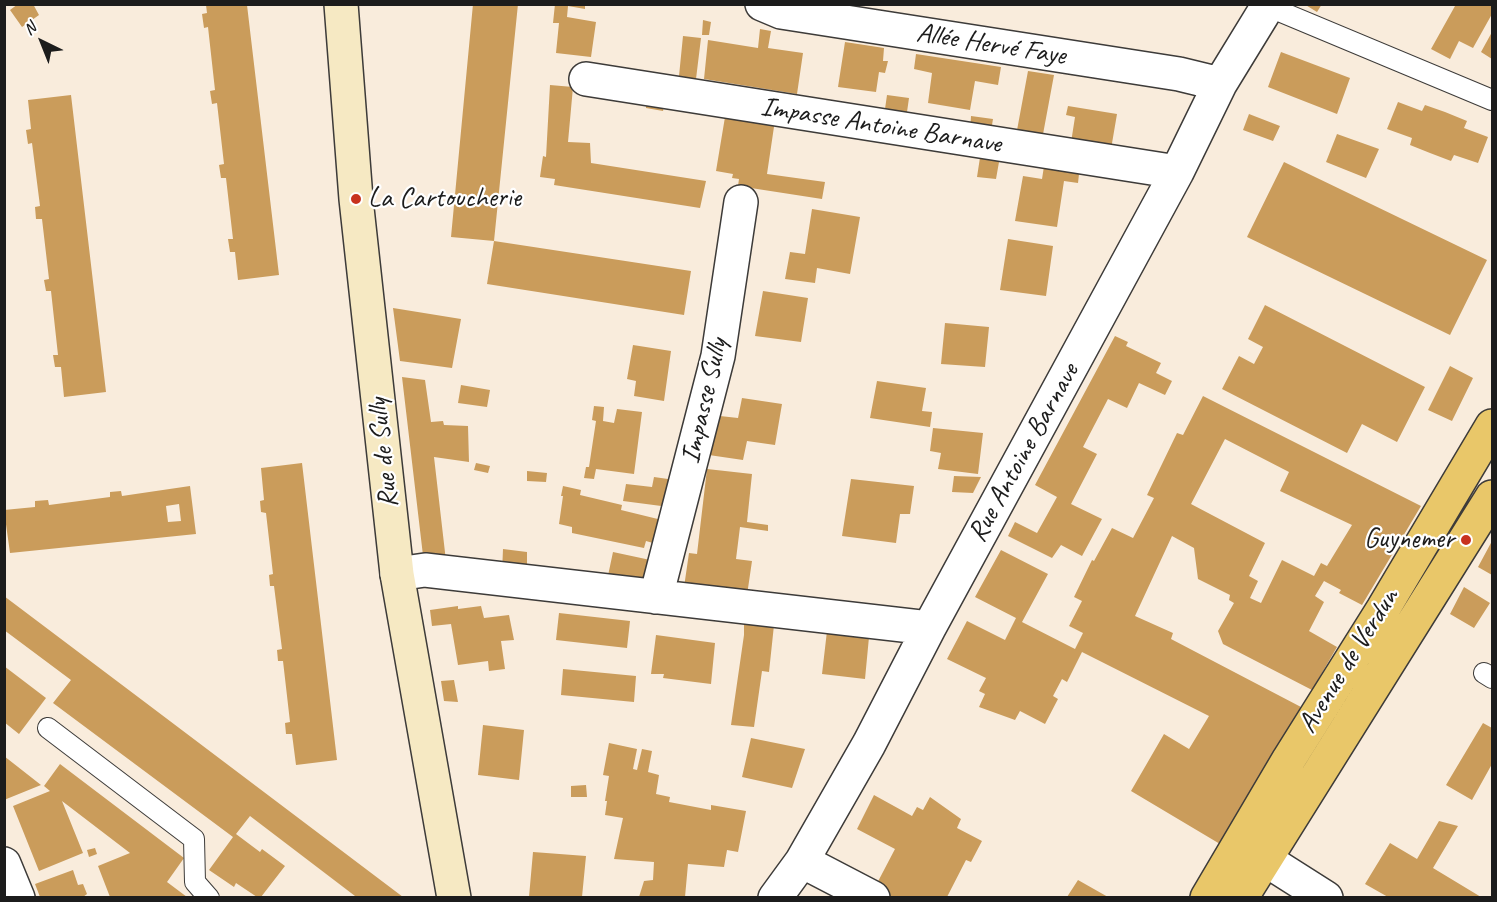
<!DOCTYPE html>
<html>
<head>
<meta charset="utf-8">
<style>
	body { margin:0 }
	#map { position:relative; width:1497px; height:902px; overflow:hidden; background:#f9ecdc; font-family:Caveat,sans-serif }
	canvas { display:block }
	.frame { position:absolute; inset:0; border:6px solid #1c1c1c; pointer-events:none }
	.north { position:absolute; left:12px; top:12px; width:60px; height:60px; -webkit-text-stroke:4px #fff; paint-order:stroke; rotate:317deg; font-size:16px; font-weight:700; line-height:24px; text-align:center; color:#1c1c1c }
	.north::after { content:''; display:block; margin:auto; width:21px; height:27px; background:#1c1c1c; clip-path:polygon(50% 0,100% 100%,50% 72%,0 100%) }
</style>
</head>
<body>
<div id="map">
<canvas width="1497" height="902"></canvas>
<div class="frame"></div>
<div class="north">N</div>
</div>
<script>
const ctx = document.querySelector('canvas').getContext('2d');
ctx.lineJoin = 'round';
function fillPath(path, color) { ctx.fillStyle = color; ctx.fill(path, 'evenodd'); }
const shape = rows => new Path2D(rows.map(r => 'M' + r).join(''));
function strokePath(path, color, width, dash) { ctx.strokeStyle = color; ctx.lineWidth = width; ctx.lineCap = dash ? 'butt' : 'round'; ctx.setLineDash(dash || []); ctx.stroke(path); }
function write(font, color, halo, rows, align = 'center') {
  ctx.font = font + ' Caveat,sans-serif'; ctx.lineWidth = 4.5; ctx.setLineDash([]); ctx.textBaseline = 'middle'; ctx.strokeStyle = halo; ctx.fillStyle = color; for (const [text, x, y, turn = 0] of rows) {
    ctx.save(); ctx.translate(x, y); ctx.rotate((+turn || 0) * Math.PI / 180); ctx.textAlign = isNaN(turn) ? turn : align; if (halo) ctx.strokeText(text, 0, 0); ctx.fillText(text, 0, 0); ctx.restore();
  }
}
const building = shape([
	[18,4,33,4,39,15,22,27,10,10],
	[473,4,518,4,494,241,451,237],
	[555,4,585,4,585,9,568,6,567,17,596,22,591,57,556,53,559,23,553,23],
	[1304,4,1322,4,1317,12],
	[1452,4,1492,4,1492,14,1473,48,1459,41,1450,59,1431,49,1455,6],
	[206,5,247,5,279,275,238,280,235,252,230,252,228,239,233,239,226,178,221,178,219,165,224,164,217,103,212,104,210,91,215,90,208,27,204,28,202,14,207,13],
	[703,20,711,22,709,35,702,35],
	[760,29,771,31,768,48,803,53,797,94,704,79,708,40,758,48],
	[1492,32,1492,59,1481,52],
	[683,36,701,38,696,79,679,76],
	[845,42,884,48,883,61,888,61,885,73,879,72,876,92,838,87],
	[1281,52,1350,78,1337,114,1268,87],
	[916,54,1001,67,998,85,975,81,970,110,928,103,932,73,914,69],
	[1028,71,1054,75,1041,145,1015,141],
	[550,85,573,87,568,142,590,143,591,163,706,181,700,208,554,185,555,179,540,177,543,156,546,157],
	[71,95,106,392,64,397,61,367,55,367,53,355,58,355,51,291,46,291,44,280,49,279,42,219,36,219,35,207,40,206,32,143,28,144,26,130,31,129,28,100],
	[887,95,909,98,905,126,883,123],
	[646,100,665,102,663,111,646,108],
	[1398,102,1422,111,1425,105,1445,112,1467,121,1464,128,1488,137,1478,163,1454,155,1451,161,1430,153,1410,145,1412,138,1387,129],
	[1068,106,1117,114,1110,155,1070,149,1075,117,1066,115],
	[726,111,775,120,767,174,825,182,822,199,738,186,739,179,732,178,733,174,716,171],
	[1249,114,1280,126,1273,141,1243,130],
	[971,116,993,119,990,137,970,134],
	[1337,134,1379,149,1366,178,1326,162],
	[981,151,1005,155,1004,162,999,162,996,179,977,177],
	[1045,160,1080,165,1078,183,1064,181,1057,227,1015,221,1023,176,1042,179],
	[1284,162,1487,260,1450,335,1247,237],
	[812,209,860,217,850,274,817,268,815,283,785,279,790,252,805,254],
	[1008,239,1053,246,1046,296,1000,290],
	[494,241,691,271,684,315,487,284],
	[763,291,808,298,801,342,755,336],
	[1265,305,1425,387,1397,442,1362,424,1347,453,1222,389,1239,356,1254,364,1263,347,1248,339],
	[393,308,461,319,452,368,400,361],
	[945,323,989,327,985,367,941,364],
	[1115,336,1128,342,1126,346,1161,363,1156,373,1172,381,1165,395,1139,383,1127,408,1108,399,1083,447,1097,454,1071,504,1102,519,1082,556,1061,545,1052,558,1008,536,1015,522,1037,533,1057,497,1035,485],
	[633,345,671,351,664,401,634,396,636,381,627,379],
	[1450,366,1473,378,1452,421,1428,410],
	[402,377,425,380,431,422,443,421,444,425,468,426,469,462,434,457,446,561,424,564],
	[877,381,926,388,922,411,932,412,930,427,870,418],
	[461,385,490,390,487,407,458,403],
	[1203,396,1421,506,1362,605,1339,593,1341,590,1324,581,1315,596,1324,602,1309,631,1337,647,1312,690,1223,644,1218,631,1234,603,1229,600,1230,595,1198,579,1194,548,1172,536,1135,616,1173,633,1171,639,1301,707,1220,844,1131,791,1164,734,1189,749,1209,716,1082,652,1067,682,1062,679,1053,696,1058,699,1045,724,1020,711,1015,720,979,707,985,694,979,691,986,678,947,659,967,621,1005,640,1016,618,975,597,1001,550,1048,574,1022,622,1075,649,1083,633,1069,626,1082,601,1074,597,1092,560,1094,561,1112,528,1133,538,1154,498,1147,495,1177,433,1183,435],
	[1225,439,1289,472,1280,491,1352,525,1327,566,1321,563,1314,576,1282,560,1261,603,1250,598,1258,581,1249,576,1265,543,1191,504],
	[742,398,782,404,775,445,747,441,743,460,702,454,711,415,738,418],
	[594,406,604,407,603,421,614,423,617,409,642,412,634,474,596,469,594,479,584,478,586,467,589,467,596,421,592,420],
	[933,428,983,433,978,474,938,469,941,453,930,451],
	[302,463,337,760,296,765,292,734,286,734,285,723,290,722,283,661,278,661,277,650,282,649,274,586,270,586,269,575,273,574,266,513,261,512,260,501,264,500,261,468],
	[476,463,490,466,488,473,474,470],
	[707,469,752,474,747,522,768,525,768,531,740,527,736,559,752,561,746,602,683,594,689,553,697,554],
	[527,471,547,473,546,482,527,481],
	[954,476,981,477,973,493,952,492],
	[654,477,675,480,669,507,623,501,626,484,652,487],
	[851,479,914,486,910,514,900,514,896,543,842,536],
	[190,486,196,534,10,553,4,510,35,507,35,501,48,500,49,505,110,497,110,492,121,491,122,496],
	[179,504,181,521,168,522,166,506],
	[563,486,581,490,580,495,622,505,621,510,666,521,660,545,646,541,644,548,572,533,572,527,559,524,563,496,561,496],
	[1492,541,1492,575,1478,567],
	[503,549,527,552,527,575,502,573],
	[613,552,655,561,645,591,606,585],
	[1464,587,1490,603,1474,628,1450,614],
	[4,596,150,706,403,897,353,897,355,896,250,816,236,834,260,852,262,849,285,866,261,897,257,897,236,883,234,887,209,870,233,837,53,703,71,680,4,630],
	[458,606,458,609,481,606,484,618,509,615,514,640,501,641,505,669,489,671,488,661,458,665,451,624,432,626,430,610],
	[559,613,630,621,627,648,556,640],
	[744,622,774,625,769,672,762,671,754,727,731,725,744,635],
	[827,631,869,637,865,679,822,674],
	[656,635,715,643,711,684,663,678,664,674,651,674],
	[4,666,46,698,19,734,4,722],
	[563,669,636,676,634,702,561,695],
	[454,680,458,702,444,701,441,681],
	[1483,723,1492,728,1492,764,1472,800,1446,785],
	[483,725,524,730,519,780,478,775],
	[751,738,805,749,792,788,742,777],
	[609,743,637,749,633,769,637,770,642,749,652,751,648,772,659,775,656,794,670,797,669,802,711,810,711,805,746,811,738,852,727,850,724,867,688,864,685,897,639,897,644,881,653,880,654,862,614,859,623,818,605,815,607,801,605,801,609,776,603,775],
	[4,756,41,785,4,800],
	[60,764,184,858,167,882,187,897,110,897,98,866,130,853,62,801,83,853,39,871,13,806,50,791,44,786],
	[586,785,587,797,571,797,571,786],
	[874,795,912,816,917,807,923,810,930,797,961,819,957,828,982,841,971,862,966,860,947,897,885,897,873,891,895,849,857,829],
	[1439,821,1458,826,1433,868,1481,897,1388,897,1365,884,1390,843,1417,859],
	[95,848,97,854,89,857,87,850],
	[533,852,586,856,582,897,529,897],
	[73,870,78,885,83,884,87,894,83,897,40,897,35,884],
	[1078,880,1108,897,1067,897]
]);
const lane = shape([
	[1267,6,1492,100],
	[1484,673,1492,678],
	[48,728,194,839,195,882,209,898]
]);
const street = shape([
	[762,4,781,12,1179,74,1220,84],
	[586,79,1177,172],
	[397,574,425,570,929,628],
	[656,597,718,356,741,202],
	[1241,844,1326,898],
	[802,861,873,898],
	[4,864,18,898],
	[775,898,802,861,869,744,929,628,1177,172,1220,84,1269,4]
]);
const secondary = shape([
	[341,4,356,199,397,574,454,898]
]);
const primary = shape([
	[1207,898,1289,759,1383,609,1492,426],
	[1241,898,1492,497]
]);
const markers = [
	[356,199,6,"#c8321e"],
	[1466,540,6,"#c8321e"]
];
const streetNames = [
	["Allée Hervé Faye",991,45,9],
	["Impasse Antoine Barnave",881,126,9],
	["Impasse Sully",705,401,-77],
	["Rue de Sully",384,453,-96],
	["Rue Antoine Barnave",1024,453,-61],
	["Avenue de Verdun",1349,661,-58]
];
const poiNames = [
	["La Cartoucherie",368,199],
	["Guynemer",1454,540,"right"]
];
fillPath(building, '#ca9c5b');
strokePath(lane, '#3d3b39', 22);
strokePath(street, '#3d3b39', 36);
strokePath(secondary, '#3d3b39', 36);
strokePath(primary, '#3d3b39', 36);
strokePath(lane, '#fff', 20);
strokePath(street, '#fff', 33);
strokePath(secondary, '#f6e9c3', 33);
strokePath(primary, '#e9c769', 33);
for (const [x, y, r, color] of markers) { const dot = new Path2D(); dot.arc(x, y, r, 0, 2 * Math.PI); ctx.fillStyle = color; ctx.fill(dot); strokePath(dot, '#fff', 2); }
write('28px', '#1c1c1c', '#fff', streetNames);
write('28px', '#1c1c1c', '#fff', poiNames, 'left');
</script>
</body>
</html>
